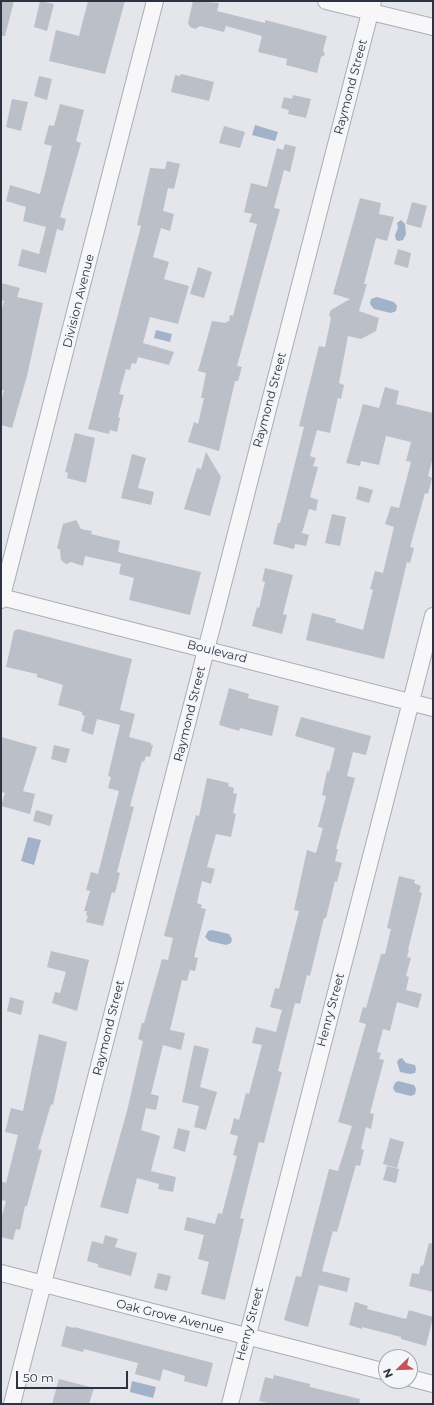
<!DOCTYPE html>
<html>
<head>
<meta charset="utf-8">
<style>
	body { margin:0 }
	#map { position:relative; width:434px; height:1405px; overflow:hidden; background:#e4e6eb; font-family:Montserrat,sans-serif }
	canvas { display:block }
	.frame { position:absolute; inset:0; border:2px solid #2c3343; pointer-events:none }
	.north { position:absolute; left:378px; top:1349px; width:40px; height:40px; box-sizing:border-box; background:#f4f5f8; border:1px solid #a4a7b0; border-radius:50%; rotate:247deg; font-size:11px; font-weight:700; line-height:16px; text-align:center; color:#2c3343 }
	.north::after { content:''; display:block; margin:auto; width:14px; height:18px; background:#c7525c; clip-path:polygon(50% 0,100% 100%,50% 72%,0 100%) }
	.scale { position:absolute; left:16px; top:1371px; width:112px; height:18px; box-sizing:border-box; border:2px solid #2c3343; border-top:0; padding-left:5px; font-size:12px; line-height:14px; white-space:nowrap; color:#2c3343; -webkit-text-stroke:3px #f4f5f8; paint-order:stroke }
</style>
</head>
<body>
<div id="map">
<canvas width="434" height="1405"></canvas>
<div class="frame"></div>
<div class="north">N</div>
<div class="scale">50 m</div>
</div>
<script>
const ctx = document.querySelector('canvas').getContext('2d');
ctx.lineJoin = 'round';
function fillPath(path, color) { ctx.fillStyle = color; ctx.fill(path, 'evenodd'); }
const shape = rows => new Path2D(rows.map(r => 'M' + r).join(''));
function strokePath(path, color, width, dash) { ctx.strokeStyle = color; ctx.lineWidth = width; ctx.lineCap = dash ? 'butt' : 'round'; ctx.setLineDash(dash || []); ctx.stroke(path); }
function write(font, color, halo, rows, align = 'center') {
  ctx.font = font + ' Montserrat,sans-serif'; ctx.lineWidth = 3; ctx.setLineDash([]); ctx.textBaseline = 'middle'; ctx.strokeStyle = halo; ctx.fillStyle = color; for (const [text, x, y, turn = 0] of rows) {
    ctx.save(); ctx.translate(x, y); ctx.rotate((+turn || 0) * Math.PI / 180); ctx.textAlign = isNaN(turn) ? turn : align; if (halo) ctx.strokeText(text, 0, 0); ctx.fillText(text, 0, 0); ctx.restore();
  }
}
const water = shape([
	[255,125,278,132,275,141,252,135],
	[401,220,405,224,406,234,403,240,399,241,396,240,395,235,398,228,397,223],
	[377,297,394,302,397,306,396,311,391,313,374,309,370,304,371,299],
	[156,330,172,334,170,342,154,338],
	[28,837,41,840,34,865,21,861],
	[212,930,229,934,232,939,231,943,226,945,209,941,205,937,208,931],
	[402,1058,406,1063,415,1065,416,1069,415,1073,410,1074,400,1072,397,1062,399,1059],
	[398,1081,414,1085,416,1089,415,1094,411,1096,395,1092,393,1088,395,1083],
	[132,1381,156,1387,153,1398,130,1392]
]);
const building = shape([
	[1,1,14,1,5,36,1,36],
	[40,1,54,4,47,31,34,27],
	[88,1,125,1,105,74,49,61,56,30,79,36],
	[193,1,219,3,217,11,265,23,265,20,327,36,323,50,325,55,321,57,317,73,286,65,287,59,258,52,262,36,226,26,224,32,200,26,195,29,190,27,188,23],
	[181,74,214,82,209,101,171,92,175,75,180,76],
	[39,76,52,79,47,100,34,96],
	[293,95,311,99,306,118,288,114,289,110,281,108,284,97,292,99],
	[12,99,28,102,21,131,6,127],
	[60,104,84,110,76,141,81,143,60,217,66,219,63,231,57,229,46,273,18,266,22,249,39,254,46,227,23,221,26,207,6,201,10,185,40,194,52,146,44,144,49,125,54,126],
	[224,126,245,132,240,148,219,143],
	[285,144,296,147,290,172,284,170,274,208,280,209,237,366,242,367,238,381,235,381,219,451,188,442,194,422,198,424,204,398,201,398,206,373,198,371,212,321,226,323,227,321,229,322,230,315,233,316,257,224,249,222,252,214,244,212,251,183,267,187,277,148,283,150],
	[167,161,180,164,174,189,168,188,163,211,174,214,170,231,161,228,153,257,169,262,164,279,189,286,178,324,150,317,143,343,174,352,169,365,138,357,136,364,132,363,130,370,126,369,119,394,124,395,118,417,120,418,117,432,110,430,109,434,88,429,141,226,137,225,150,168,165,169],
	[360,198,381,203,379,214,394,217,387,241,376,238,364,284,367,284,359,311,379,318,376,331,361,339,348,336,339,383,344,385,341,399,338,398,330,433,317,430,310,456,316,458,313,466,318,467,310,497,318,500,316,511,309,509,302,533,309,535,306,546,295,544,294,549,273,544,278,523,280,523,304,427,299,426,319,346,325,347,331,318,329,315,331,310,350,299,333,294],
	[412,202,427,206,421,228,406,224],
	[398,249,411,253,408,268,394,264],
	[198,267,212,272,204,298,190,294],
	[1,283,20,288,17,297,43,303,27,376,12,428,1,425,1,401,4,390,1,390,1,312,4,301,1,300],
	[385,387,399,391,396,404,433,413,433,457,428,476,432,478,428,494,425,493,410,547,414,548,410,563,407,562,384,659,306,640,312,613,336,619,335,622,363,630,373,590,370,589,375,571,383,573,394,527,385,524,391,506,399,508,411,462,406,461,411,442,386,436,379,465,361,461,360,466,346,463,363,404,379,408],
	[75,433,95,438,86,483,67,478,68,473,65,472],
	[206,452,221,477,210,516,184,509,197,468,201,469],
	[132,454,146,458,138,488,154,492,151,505,121,498],
	[359,486,373,490,369,503,356,499],
	[332,514,346,517,340,546,325,543],
	[76,520,81,529,92,531,91,534,120,541,118,552,201,572,190,615,129,600,134,578,119,574,121,564,85,556,83,566,71,562,66,564,61,560,60,550,57,548,63,524],
	[265,568,293,575,283,614,287,615,282,634,252,626,257,607,259,608,265,582,262,581],
	[18,629,132,659,120,710,135,714,129,737,151,743,151,745,153,745,150,757,146,756,144,762,142,761,130,806,134,807,117,872,120,873,115,893,112,892,103,926,86,922,88,916,86,915,87,911,84,911,90,891,86,890,91,872,98,874,119,791,108,788,111,777,108,776,120,725,97,719,93,735,81,731,85,716,82,715,82,712,58,705,63,685,37,677,37,674,6,667,14,631],
	[229,688,249,694,248,698,279,706,272,736,240,728,239,731,219,725],
	[301,717,371,736,366,755,353,752,347,776,355,778,336,849,338,849,335,861,342,863,337,882,335,881,326,918,324,918,310,976,307,975,300,1004,295,1003,278,1071,282,1072,268,1127,264,1143,259,1142,240,1218,244,1219,225,1300,201,1294,209,1262,198,1259,204,1235,184,1230,187,1217,215,1224,218,1213,222,1214,237,1156,233,1155,238,1136,230,1134,234,1118,239,1120,246,1093,249,1094,262,1045,252,1043,256,1027,276,1032,282,1010,270,1007,275,988,279,989,299,911,294,910,307,850,316,853,323,828,318,827,326,796,322,795,327,771,329,772,335,748,295,736],
	[1,737,37,747,23,791,35,794,30,814,1,806,5,793,1,792],
	[54,745,70,749,66,763,51,759],
	[207,778,229,783,228,786,234,788,233,793,237,794,233,813,236,814,231,837,216,834,207,867,215,869,211,884,202,881,197,903,202,905,201,908,206,909,194,957,198,958,195,971,190,970,187,981,182,980,170,1030,185,1033,181,1050,163,1045,151,1094,159,1096,156,1110,146,1108,141,1130,160,1136,151,1171,176,1177,173,1192,158,1189,159,1184,137,1178,128,1214,100,1207,127,1111,143,1041,138,1039,142,1023,144,1023,162,959,168,960,173,938,164,936,196,815,199,816],
	[36,810,53,815,50,826,33,821],
	[399,876,415,880,414,883,421,886,419,892,422,893,408,950,409,950,407,957,411,958,406,976,409,977,406,990,422,994,418,1008,397,1002,390,1031,383,1029,377,1052,381,1053,379,1059,384,1060,370,1113,374,1114,371,1129,366,1127,361,1149,364,1150,360,1166,356,1165,337,1232,333,1231,322,1271,350,1278,347,1292,319,1285,308,1327,284,1320,296,1276,301,1277,329,1169,338,1171,352,1126,338,1122,366,1024,359,1022,363,1007,366,1008,381,954,385,954,391,929,387,928],
	[51,951,89,960,77,1011,52,1003,55,992,60,993,66,972,47,967],
	[10,997,24,1001,21,1015,7,1011],
	[39,1034,67,1042,53,1105,51,1104,38,1149,42,1150,27,1206,25,1206,20,1230,16,1229,13,1240,1,1237,1,1219,6,1201,1,1200,1,1181,6,1183,18,1135,5,1132,11,1108,23,1111],
	[194,1045,209,1049,200,1087,217,1092,206,1130,194,1127,199,1106,182,1102],
	[178,1128,190,1131,185,1152,173,1148],
	[390,1138,404,1142,397,1168,383,1164],
	[387,1166,399,1169,396,1183,383,1180],
	[105,1235,118,1239,115,1247,137,1253,131,1276,98,1267,98,1264,87,1261,92,1241,103,1244],
	[429,1243,433,1244,433,1292,409,1286,412,1273,419,1274,421,1265,423,1266],
	[158,1273,171,1276,167,1291,154,1288],
	[355,1302,368,1306,367,1309,406,1319,409,1310,433,1317,426,1346,401,1339,401,1337,362,1327,362,1329,349,1325],
	[66,1326,74,1328,74,1327,213,1363,207,1387,184,1381,185,1376,163,1369,160,1381,135,1374,138,1363,84,1349,83,1352,61,1346],
	[274,1375,310,1384,310,1387,360,1399,359,1404,272,1404,259,1401,265,1377,273,1379],
	[59,1379,94,1388,89,1404,52,1404]
]);
const minor = shape([
	[326,1,433,27],
	[1,597,433,708],
	[1,600,155,1],
	[1,1273,386,1372],
	[410,1378,433,1384],
	[12,1404,373,1],
	[230,1404,433,616]
]);
const streetNames = [
	["Raymond Street",351,87,-75],
	["Division Avenue",79,301,-76],
	["Raymond Street",270,400,-75],
	["Boulevard",217,652,14],
	["Raymond Street",190,714,-76],
	["Henry Street",331,1010,-75],
	["Raymond Street",109,1028,-76],
	["Oak Grove Avenue",170,1317,14],
	["Henry Street",250,1324,-75]
];
fillPath(water, '#a2b2c8');
fillPath(building, '#bbbfc8');
strokePath(minor, '#a9adb5', 18);
strokePath(minor, '#f7f7f9', 16);
write('12px', '#2c3343', '#f4f5f8', streetNames);
</script>
</body>
</html>
